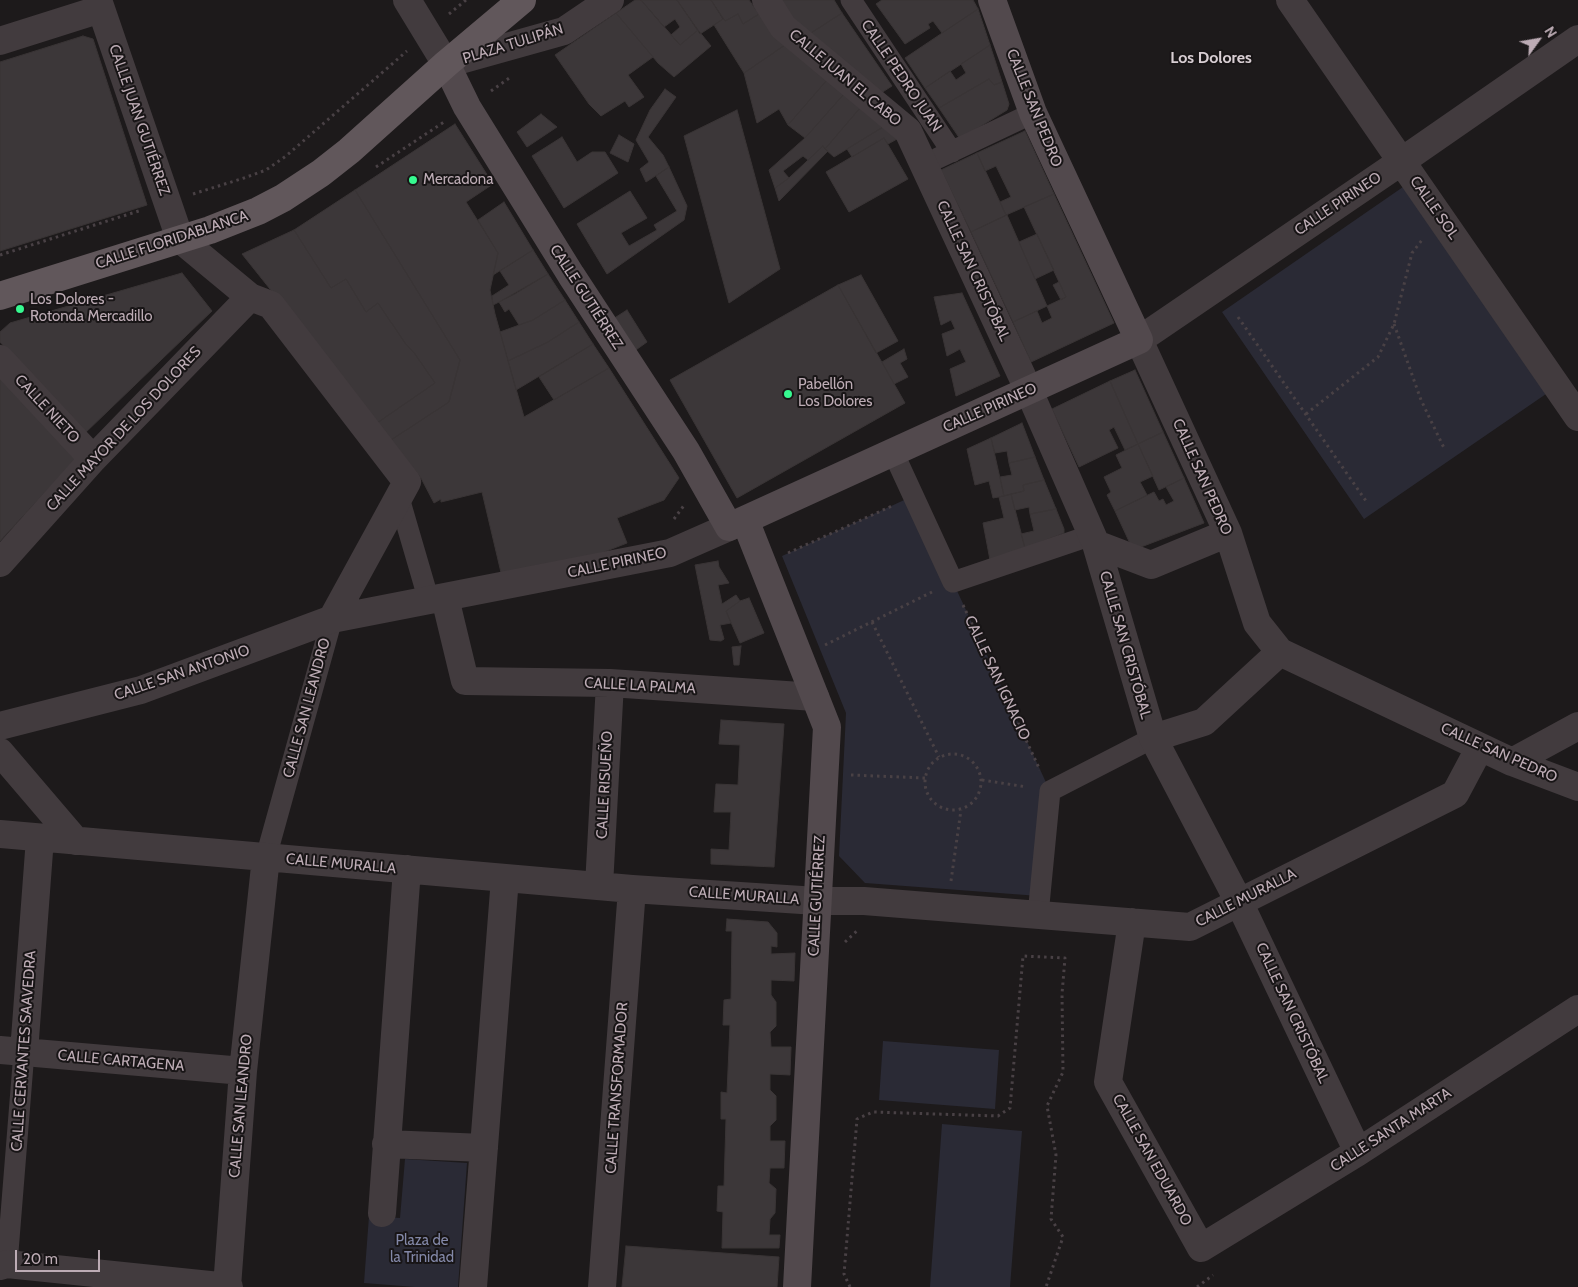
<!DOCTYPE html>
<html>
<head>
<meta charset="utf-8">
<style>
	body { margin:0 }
	#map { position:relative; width:1578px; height:1287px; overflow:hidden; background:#1d1a1b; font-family:Cabin,sans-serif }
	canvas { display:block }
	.north { position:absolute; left:1513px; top:15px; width:50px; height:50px; -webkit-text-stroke:4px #181516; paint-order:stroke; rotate:58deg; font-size:14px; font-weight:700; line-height:20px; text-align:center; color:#bdacb5 }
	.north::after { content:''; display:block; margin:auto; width:18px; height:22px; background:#bdacb5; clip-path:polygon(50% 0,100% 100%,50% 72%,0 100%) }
	.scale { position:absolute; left:15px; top:1250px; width:85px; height:22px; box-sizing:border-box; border:2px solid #bdacb5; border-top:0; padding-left:6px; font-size:15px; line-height:18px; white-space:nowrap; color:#bdacb5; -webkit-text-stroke:4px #181516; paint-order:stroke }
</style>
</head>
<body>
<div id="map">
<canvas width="1578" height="1287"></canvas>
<div class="north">N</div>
<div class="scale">20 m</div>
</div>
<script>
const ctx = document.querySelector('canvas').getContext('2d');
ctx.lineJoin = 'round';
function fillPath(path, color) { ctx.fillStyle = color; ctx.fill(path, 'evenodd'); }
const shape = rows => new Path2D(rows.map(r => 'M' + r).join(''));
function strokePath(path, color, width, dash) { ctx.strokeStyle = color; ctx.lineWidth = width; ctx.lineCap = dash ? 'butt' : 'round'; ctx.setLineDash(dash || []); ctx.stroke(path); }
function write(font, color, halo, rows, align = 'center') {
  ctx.font = font + ' Cabin,sans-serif'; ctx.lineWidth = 4; ctx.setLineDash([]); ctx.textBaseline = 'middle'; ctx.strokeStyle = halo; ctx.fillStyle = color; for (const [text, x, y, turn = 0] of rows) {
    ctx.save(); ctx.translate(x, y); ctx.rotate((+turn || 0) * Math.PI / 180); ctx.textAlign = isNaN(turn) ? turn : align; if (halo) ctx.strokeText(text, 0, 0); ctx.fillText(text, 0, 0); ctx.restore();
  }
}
const green = shape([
	[1403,187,1546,394,1364,519,1222,312],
	[913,496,1050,791,1039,896,865,883,839,856,846,713,782,556],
	[883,1041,999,1050,995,1109,879,1100],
	[942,1124,1022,1131,1010,1287,930,1287],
	[405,1159,467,1163,458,1287,415,1287,364,1283,369,1216,400,1218]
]);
const building = shape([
	[635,0,641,0,680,45,698,30,711,46,674,77,658,63,616,13,635,0],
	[641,0,677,0,698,30,680,45,671,35,680,27,675,19,664,27,641,0],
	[677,0,711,0,723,19,700,34,677,0],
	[711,0,749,0,759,14,743,24,738,14,725,21,711,0],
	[780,0,834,0,842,13,811,33,792,18,780,0],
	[882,0,973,0,978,9,942,33,933,21,928,24,930,28,905,44,876,4,882,0],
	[978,9,990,45,925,88,905,58,978,9],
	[616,13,653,57,628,75,644,97,629,107,625,101,601,116,589,104,555,55,616,13],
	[842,13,892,86,881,93,811,33,842,13],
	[738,14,743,24,759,14,774,36,785,45,744,73,714,25,723,19,725,21,738,14],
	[83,36,93,39,147,205,0,251,0,62,83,36],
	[785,45,827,80,788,125,779,109,757,123,744,73,785,45],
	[990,45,1002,82,994,85,989,79,939,108,925,88,950,71,956,80,966,73,961,64,990,45],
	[989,79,994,85,1002,82,1009,104,1007,110,960,139,939,108,989,79],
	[827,80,844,94,805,138,788,125,827,80],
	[665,89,676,97,648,137,663,155,669,167,646,182,640,169,649,162,636,140,650,110,665,89],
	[844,94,860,108,825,149,823,146,808,160,803,156,783,171,789,178,775,188,769,170,805,138,844,94],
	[860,108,883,127,834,157,825,149,860,108],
	[737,110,780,269,729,303,684,136,737,110],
	[541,114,557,127,527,147,517,132,541,114],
	[455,124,493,184,466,202,498,253,490,290,495,314,524,417,609,368,679,478,664,500,617,518,627,543,553,572,503,581,482,492,441,502,441,499,434,503,421,478,391,440,449,402,460,360,355,190,455,124],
	[883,127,897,139,888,144,884,138,852,157,847,149,883,127],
	[1025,131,1054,194,1006,215,1000,202,1011,197,996,166,985,171,977,153,1025,131],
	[619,135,634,144,628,162,610,153,619,135],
	[562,137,577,162,592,152,605,152,618,173,564,208,532,156,562,137],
	[884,138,908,179,849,212,826,172,884,138],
	[823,146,828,151,779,201,775,188,789,178,823,146],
	[977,153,1006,215,971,232,941,170,977,153],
	[669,167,687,206,684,220,607,274,577,224,630,191,647,218,621,233,629,246,657,230,654,225,677,211,656,176,669,167],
	[355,190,460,360,449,402,391,440,377,423,435,383,415,354,405,343,378,303,366,312,346,279,331,288,294,230,355,190],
	[1054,194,1114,323,1031,362,1013,322,1037,311,1042,323,1052,318,1047,306,1066,297,1024,207,1054,194],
	[504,202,533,250,493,275,498,253,478,220,504,202],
	[1007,215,1047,306,1013,322,971,232,1007,215],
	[294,230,331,288,346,279,366,312,378,303,405,343,415,354,435,383,377,423,242,254,294,230],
	[1037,234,1054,270,1035,279,1019,242,1037,234],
	[533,250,548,274,515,294,493,305,492,296,509,285,500,271,533,250],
	[182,273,212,311,83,435,0,342,0,332,10,323,182,273],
	[548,274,565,300,533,320,519,325,509,309,505,312,499,302,548,274],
	[861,275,898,341,876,353,838,285,861,275],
	[1059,282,1066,297,1061,300,1053,285,1059,282],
	[838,285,905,403,737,498,670,380,838,285],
	[962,293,1000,376,956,396,950,369,966,362,960,349,947,356,942,334,955,329,951,320,941,325,934,297,962,293],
	[565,300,579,322,548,342,508,361,500,332,533,320,565,300],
	[627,310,647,342,633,352,613,319,627,310],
	[579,322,593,344,516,390,508,361,548,342,579,322],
	[593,344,609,368,554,400,539,377,593,344],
	[904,349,907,359,900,363,908,377,894,384,882,362,904,349],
	[1135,370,1163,432,1138,444,1110,381,1135,370],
	[0,375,78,457,0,541,0,375],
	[1110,381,1138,444,1125,450,1114,427,1109,430,1118,448,1079,467,1052,409,1110,381],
	[1022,423,1035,457,1009,463,1007,451,995,453,991,438,1022,423],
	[1163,432,1184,478,1159,490,1138,444,1163,432],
	[991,438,1004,496,993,498,989,481,975,485,967,449,991,438],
	[1138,444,1153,476,1140,482,1147,495,1115,511,1107,495,1111,492,1104,477,1122,468,1116,455,1138,444],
	[1035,457,1044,480,1023,485,1024,491,1004,496,1000,477,1012,475,1009,463,1035,457],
	[1184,478,1204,523,1133,550,1115,511,1154,492,1159,501,1163,499,1166,505,1174,501,1166,487,1184,478],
	[1044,480,1056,509,1030,514,1029,507,1015,510,1011,494,1024,491,1023,485,1044,480],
	[1011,494,1025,548,990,560,983,523,1004,518,999,497,1011,494],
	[1056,509,1064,529,1064,533,1025,548,1021,534,1034,531,1030,514,1056,509],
	[718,561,719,567,729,583,718,585,722,604,736,595,740,601,726,611,731,623,720,625,724,639,721,641,710,640,695,565,718,561],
	[749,598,764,633,740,643,726,611,740,601,749,598],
	[741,646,739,665,734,665,732,647,741,646],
	[721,720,784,724,774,867,711,864,711,849,729,850,731,812,714,812,716,784,738,785,740,745,719,744,721,720],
	[727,919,768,922,777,933,777,947,771,946,771,954,795,953,794,981,771,980,771,995,776,1002,776,1026,770,1032,771,1047,791,1047,790,1075,770,1074,770,1090,776,1096,776,1120,770,1126,770,1141,785,1141,784,1168,770,1168,769,1183,776,1189,775,1213,770,1219,769,1235,780,1235,779,1248,722,1248,723,1212,717,1211,718,1186,724,1186,726,1119,721,1119,721,1092,727,1093,730,1025,723,1025,724,1000,731,999,732,931,726,931,727,919],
	[626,1246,779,1257,777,1287,622,1287,626,1246]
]);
const path = shape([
	[449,14,466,0],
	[491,91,512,76],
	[376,167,444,122],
	[193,194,244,178,266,170,286,156,407,51],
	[0,255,142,210],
	[1238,317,1366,501],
	[1394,324,1421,400,1444,448],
	[1306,414,1378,357,1394,324,1412,253,1422,240],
	[674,519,685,504],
	[788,553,892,506],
	[963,605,1040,770],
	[872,622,939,757],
	[825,645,932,592],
	'925 782a28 28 0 1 1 56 0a28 28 0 1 1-56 0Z',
	[851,775,925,778],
	[982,780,1027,787],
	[951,881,961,810],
	[845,942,859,929],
	[850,1287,844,1274,857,1119,873,1112,998,1116,1010,1108,1023,956,1065,958,1062,994,1063,1072,1047,1106,1056,1155,1051,1219,1063,1237,1046,1287],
	[1197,1287,1213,1275]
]);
const pedestrian = shape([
	[851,0,952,152],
	[938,158,1033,113],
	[893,452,953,582,1092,535],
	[399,498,429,601],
	[266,857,332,619],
	[1038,915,1050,791,1153,738],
	[7,1264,24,1052]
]);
const minor = shape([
	[98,0,180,239,250,297,271,305,407,482,332,619],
	[407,0,446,64,564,31,610,0],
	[766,0,783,27,908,131,1029,391,1096,544,1153,738,1239,902,1358,1152],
	[1290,0,1578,417],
	[1578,39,1402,161,1139,340,1228,533,1257,623,1280,652,1512,762,1578,787],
	[0,41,101,9],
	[0,359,93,459],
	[1096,544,1151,565,1228,533],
	[0,563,93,459,250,297],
	[445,598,465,681,610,683,815,697],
	[0,726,141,690,332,619,670,553,729,527],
	[1153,738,1204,722,1280,652],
	[0,752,76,841],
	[1512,762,1578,726],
	[0,834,632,889,817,901,864,901,1190,927,1455,794,1480,747],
	[599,886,610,683],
	[1132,922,1108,1082,1201,1248,1358,1152,1578,1009],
	[0,1050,243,1071],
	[24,1052,40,838],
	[386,1144,484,1148],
	[382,1213,407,869],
	[0,1266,7,1264,229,1287],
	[227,1287,243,1071,266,857],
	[473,1287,505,878],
	[602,1287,632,889]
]);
const secondary = shape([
	[446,64,467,107,571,275,686,451,729,527,1139,340,1033,113,992,0],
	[745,520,827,727,797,1287]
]);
const primary = shape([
	[0,296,210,230,258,211,283,198,321,173,349,151,446,64,522,0]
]);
const markers = [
	[413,180,5,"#36f990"],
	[20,309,5,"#36f990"],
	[788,394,5,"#36f990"]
];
const streetNames = [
	["PLAZA TULIPÁN",513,44,-17],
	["CALLE PEDRO JUAN",901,76,56],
	["CALLE JUAN EL CABO",845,78,40],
	["CALLE SAN PEDRO",1034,108,68],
	["CALLE JUAN GUTIÉRREZ",139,120,71],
	["CALLE PIRINEO",1338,204,-34],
	["CALLE SOL",1434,208,55],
	["CALLE FLORIDABLANCA",172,240,-18],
	["CALLE SAN CRISTÓBAL",973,271,65],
	["CALLE GUTIÉRREZ",586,297,57],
	["CALLE PIRINEO",990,408,-24],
	["CALLE NIETO",47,409,47],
	["CALLE MAYOR DE LOS DOLORES",124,429,-47],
	["CALLE SAN PEDRO",1202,477,66],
	["CALLE PIRINEO",617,563,-12],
	["CALLE SAN CRISTÓBAL",1125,645,74],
	["CALLE SAN ANTONIO",182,673,-19],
	["CALLE SAN IGNACIO",997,678,65],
	["CALLE LA PALMA",640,686,3],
	["CALLE SAN LEANDRO",307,708,-75],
	["CALLE SAN PEDRO",1499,753,24],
	["CALLE RISUEÑO",605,785,-87],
	["CALLE MURALLA",341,864,5],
	["CALLE MURALLA",744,896,4],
	["CALLE GUTIÉRREZ",817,896,-87],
	["CALLE MURALLA",1246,898,-27],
	["CALLE SAN CRISTÓBAL",1292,1013,65],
	["CALLE CERVANTES SAAVEDRA",24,1051,-86],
	["CALLE CARTAGENA",121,1061,5],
	["CALLE TRANSFORMADOR",617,1088,-86],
	["CALLE SAN LEANDRO",241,1106,-85],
	["CALLE SANTA MARTA",1391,1130,-33],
	["CALLE SAN EDUARDO",1152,1160,61]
];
const poiNames = [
	["Mercadona",423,180],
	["Los Dolores -",30,300],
	["Rotonda Mercadillo",30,317],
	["Pabellón",798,385],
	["Los Dolores",798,402]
];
const parkNames = [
	["Plaza de",422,1241],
	["la Trinidad",422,1258]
];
const neighbourhoodNames = [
	["Los Dolores",1211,58]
];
fillPath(green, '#2a2a35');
fillPath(building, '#3c3739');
strokePath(building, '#393435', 1);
strokePath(path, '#494145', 3, [2.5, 4]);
strokePath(pedestrian, '#423b3e', 21);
strokePath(minor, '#423b3e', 28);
strokePath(secondary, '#52494d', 28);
strokePath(primary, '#61575b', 28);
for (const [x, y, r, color] of markers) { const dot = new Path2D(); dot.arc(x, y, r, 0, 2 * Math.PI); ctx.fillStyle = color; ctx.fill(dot); strokePath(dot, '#181516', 2); }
write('15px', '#bdacb5', '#181516', streetNames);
write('15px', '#bdacb5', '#181516', poiNames, 'left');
write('15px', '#8388a8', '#181516', parkNames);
write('bold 16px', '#d8ced3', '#181516', neighbourhoodNames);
</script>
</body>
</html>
